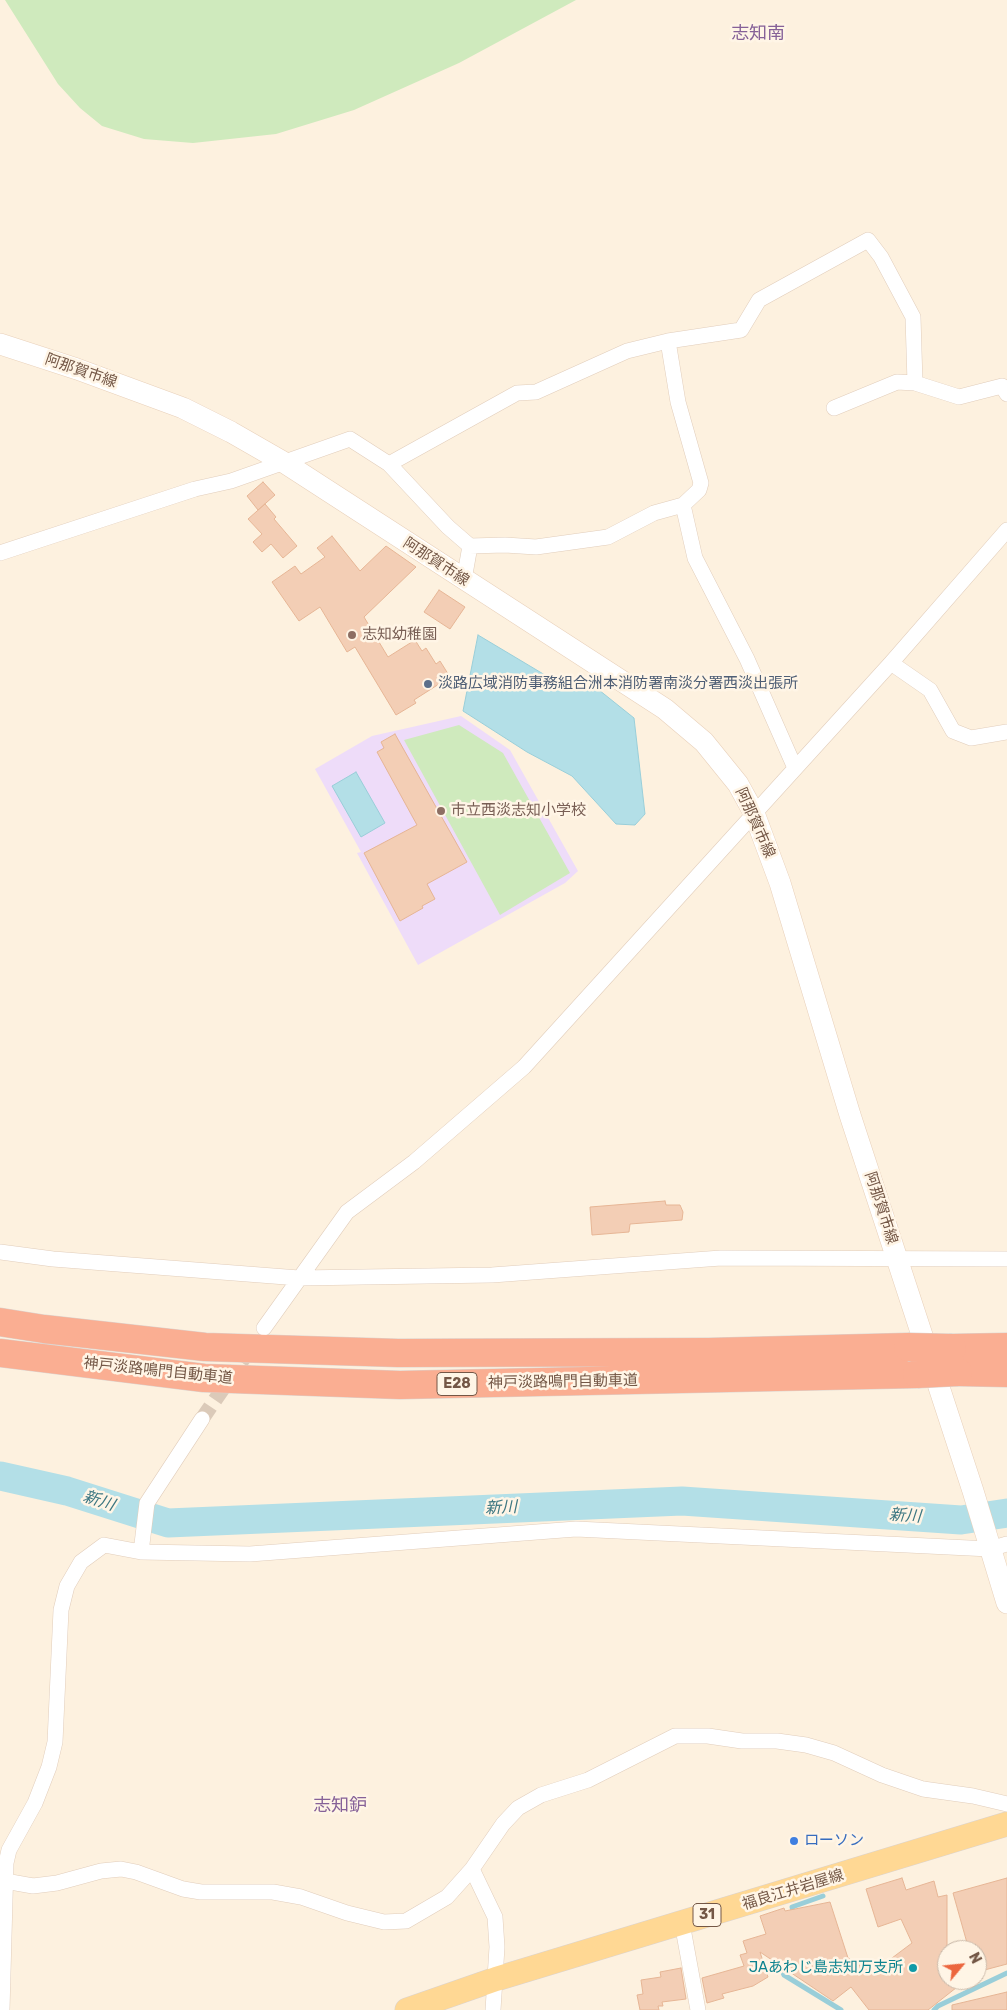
<!DOCTYPE html>
<html>
<head>
<meta charset="utf-8">
<style>
	body { margin:0 }
	#map { position:relative; width:1007px; height:2010px; overflow:hidden; background:#fdf1df; font-family:Rubik,sans-serif }
	canvas { display:block }
	.north { position:absolute; left:937px; top:1940px; width:50px; height:50px; box-sizing:border-box; background:#fff5e6; border:1px solid #c7b6a6; border-radius:50%; rotate:62deg; font-size:14px; font-weight:700; line-height:20px; text-align:center; color:#745746 }
	.north::after { content:''; display:block; margin:auto; width:18px; height:22px; background:#ec663e; clip-path:polygon(50% 0,100% 100%,50% 72%,0 100%) }
</style>
</head>
<body>
<div id="map">
<canvas width="1007" height="2010"></canvas>
<div class="north">N</div>
</div>
<script>
const ctx = document.querySelector('canvas').getContext('2d');
ctx.lineJoin = 'round';
function fillPath(path, color) { ctx.fillStyle = color; ctx.fill(path, 'evenodd'); }
const shape = rows => new Path2D(rows.map(r => 'M' + r).join(''));
function strokePath(path, color, width, dash) { ctx.strokeStyle = color; ctx.lineWidth = width; ctx.lineCap = dash ? 'butt' : 'round'; ctx.setLineDash(dash || []); ctx.stroke(path); }
function write(font, color, halo, rows, align = 'center') {
  ctx.font = font + ' Rubik,"Noto Sans JP",sans-serif'; ctx.lineWidth = 5; ctx.setLineDash([]); ctx.textBaseline = 'middle'; ctx.strokeStyle = halo; ctx.fillStyle = color; for (const [text, x, y, turn = 0] of rows) {
    ctx.save(); ctx.translate(x, y); ctx.rotate((+turn || 0) * Math.PI / 180); ctx.textAlign = isNaN(turn) ? turn : align; if (halo) ctx.strokeText(text, 0, 0); ctx.fillText(text, 0, 0); ctx.restore();
  }
}
const education = shape([
	[461,716,510,750,578,871,565,883,418,965,357,853,361,852,315,769,372,736]
]);
const green = shape([
	[5,0,576,0,459,63,354,110,276,134,193,143,144,139,102,126,80,108,58,84],
	[459,725,503,753,570,873,500,915,404,740]
]);
const water = shape([
	[478,635,550,678,599,690,634,718,645,814,635,825,616,824,572,776,527,752,463,711,478,635],
	[356,772,385,823,361,837,332,786,356,772]
]);
const stream = shape([
	[794,1915,792,1907,823,1896],
	[778,1960,784,1975,841,2010],
	[934,2010,938,2006,1007,1973]
]);
const river = shape([
	[0,1476,67,1491,168,1523,682,1501,961,1520,1007,1513]
]);
const building = shape([
	[263,482,275,495,258,510,247,496,263,482],
	[265,504,276,517,274,519,297,546,283,558,271,544,262,552,253,542,262,534,248,519,265,504],
	[332,536,360,571,386,546,416,567,364,617,388,657,415,640,422,651,426,648,436,664,440,661,450,677,414,700,416,703,396,715,355,647,347,652,320,607,299,621,272,582,295,566,301,574,325,557,317,548,332,536],
	[439,590,465,607,450,629,424,612,439,590],
	[395,734,467,862,427,884,435,899,422,906,423,908,400,921,364,853,417,825,377,752,384,748,381,742,395,734],
	[665,1201,666,1205,680,1205,683,1212,682,1220,630,1224,629,1232,592,1235,590,1207,665,1201],
	[902,1878,906,1890,934,1881,938,1897,947,1895,947,1980,966,1980,928,2010,869,2010,851,1987,833,2001,760,1952,768,1977,753,1986,722,1994,724,1998,707,2003,702,1978,744,1966,740,1955,747,1953,743,1941,766,1934,760,1916,784,1908,785,1911,830,1902,848,1958,872,1973,912,1943,901,1919,878,1927,866,1889,902,1878],
	[1007,1878,1007,1964,977,1972,977,1950,969,1950,953,1893,1007,1878],
	[681,1968,686,1999,662,2002,663,2006,658,2006,659,2010,640,2010,637,1995,643,1994,641,1980,661,1977,660,1972,681,1968],
	[1007,1992,1007,2010,952,2010,952,2005,1007,1992]
]);
const minorTunnel = shape([
	[202,1419,252,1346]
]);
const minor = shape([
	[834,408,897,382,915,383],
	[389,464,517,393,536,392,627,351,668,341],
	[683,505,695,558,747,659,795,768],
	[0,553,195,489,231,481,350,439,389,464,448,527,470,546,505,545,536,547,608,537,654,513,683,505,699,490,701,483,678,402,668,341,741,330,759,300,868,240,881,257,913,317,915,383,959,397,1002,386,1007,394],
	[464,580,470,546],
	[891,663,930,690,953,731,971,738,1007,732],
	[0,1252,53,1259,299,1278,492,1275,721,1258,1007,1259],
	[264,1328,347,1212,414,1162,524,1067,891,663,1007,530],
	[141,1552,147,1503,202,1419],
	[472,1869,495,1917,497,1947,493,2010],
	[5,1881,33,1886,57,1883,101,1871,121,1869,136,1872,183,1889,201,1892,273,1892,301,1897,347,1913,384,1922,406,1921,447,1897,472,1869,503,1824,518,1808,541,1795,588,1780,675,1736,708,1736,742,1741,777,1741,806,1745,834,1753,882,1775,923,1789,973,1796,1007,1804],
	[682,1923,698,2010],
	[2,2010,6,1863,9,1850,35,1803,49,1767,55,1742,61,1610,67,1586,81,1562,104,1545,141,1552,250,1554,576,1529,990,1549,1007,1544]
]);
const secondary = shape([
	[0,344,77,369,183,408,231,432,285,463,665,709,704,742,738,784,754,813,780,883,850,1115,973,1491,1007,1603]
]);
const primary = shape([
	[407,2010,496,1979,1007,1824]
]);
const motorway = shape([
	[0,1322,44,1329,205,1347,398,1353,709,1352,908,1347],
	[952,1348,1007,1347],
	[0,1353,204,1378,400,1385,917,1374],
	[958,1372,1007,1373]
]);
const motorwayBridge = shape([
	[908,1347,952,1348],
	[917,1374,958,1372]
]);
const markers = [
	[352,635,5,"#8d6e63"],
	[428,684,5,"#5c6f8a"],
	[441,811,5,"#8d6e63"],
	[794,1841,5,"#3f7fe0"],
	[913,1968,5,"#0f9aa8"]
];
const shields = [
	[457,1384,40],
	[707,1915,28]
];
const shieldNames = [
	["E28",457,1384],
	["31",707,1915]
];
const streetNames = [
	["阿那賀市線",81,371,19],
	["阿那賀市線",436,562,33],
	["阿那賀市線",755,823,66],
	["阿那賀市線",881,1208,72],
	["神戸淡路鳴門自動車道",158,1371,6],
	["神戸淡路鳴門自動車道",563,1382,-1],
	["福良江井岩屋線",793,1890,-17]
];
const educationNames = [
	["志知幼稚園",362,635],
	["市立西淡志知小学校",451,811]
];
const serviceNames = [
	["淡路広域消防事務組合洲本消防署南淡分署西淡出張所",438,684]
];
const shopNames = [
	["ローソン",804,1841]
];
const cultureNames = [
	["JAあわじ島志知万支所",903,1968]
];
const waterNames = [
	["新川",99,1501,18],
	["新川",501,1508,-2],
	["新川",905,1516,4]
];
const quarterNames = [
	["志知南",758,34],
	["志知鈩",340,1806]
];
fillPath(education, '#eedcf9');
fillPath(green, '#cfeabd');
fillPath(water, '#b3dfe7');
strokePath(water, '#99ced9', 1);
strokePath(stream, '#99ced9', 5);
strokePath(river, '#b3dfe7', 29);
fillPath(building, '#f3ceb5');
strokePath(building, '#e6b595', 1);
strokePath(minorTunnel, '#dbcab9', 15, [15, 8]);
strokePath(minor, '#e1cdbb', 16);
strokePath(secondary, '#e8d0ba', 22);
strokePath(primary, '#dbd3cf', 25);
strokePath(motorway, '#dbd3cf', 29);
strokePath(minor, '#fff', 15);
strokePath(secondary, '#fff', 21);
strokePath(primary, '#ffd894', 24);
strokePath(motorway, '#faae92', 28);
strokePath(motorwayBridge, '#dbd3cf', 29, []);
strokePath(motorwayBridge, '#faae92', 28);
for (const [x, y, r, color] of markers) { const dot = new Path2D(); dot.arc(x, y, r, 0, 2 * Math.PI); ctx.fillStyle = color; ctx.fill(dot); strokePath(dot, '#fff5e6', 2); }
for (const [x, y, w] of shields) { const box = new Path2D(); box.roundRect(x - w / 2, y - 11.5, w, 23, 4); ctx.fillStyle = '#fff5e6'; ctx.fill(box); strokePath(box, '#745746', 1); }
write('bold 14px', '#745746', null, shieldNames);
write('15px', '#745746', '#fff5e6', streetNames);
write('15px', '#785e54', '#fff5e6', educationNames, 'left');
write('15px', '#4e5e75', '#fff5e6', serviceNames, 'left');
write('15px', '#366cbe', '#fff5e6', shopNames, 'left');
write('15px', '#0d838f', '#fff5e6', cultureNames, 'right');
write('italic 16px', '#3c7681', '#fff5e6', waterNames);
write('18px', '#866198', '#fff5e6', quarterNames);
</script>
</body>
</html>
